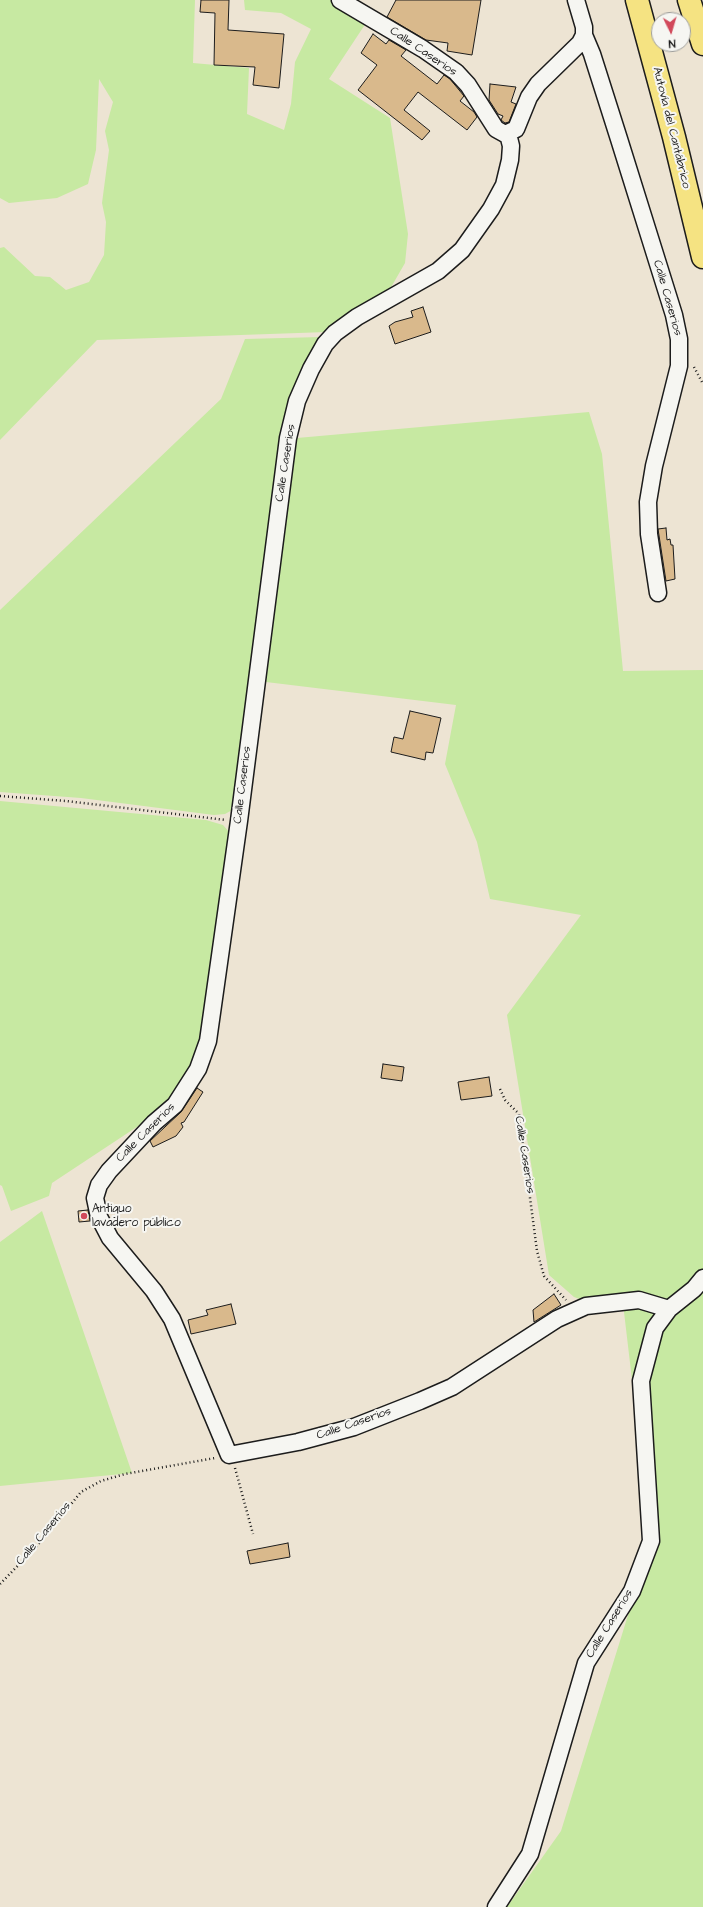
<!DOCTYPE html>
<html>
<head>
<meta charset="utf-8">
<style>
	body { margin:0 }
	#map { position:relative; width:703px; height:1907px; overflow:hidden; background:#ede4d3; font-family:"Architects Daughter",sans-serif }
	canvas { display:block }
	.north { position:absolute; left:651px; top:12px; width:40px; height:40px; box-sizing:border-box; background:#f6f6f2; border:1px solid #9f9f9c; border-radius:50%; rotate:175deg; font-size:11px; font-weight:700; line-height:16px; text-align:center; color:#1c1c1c }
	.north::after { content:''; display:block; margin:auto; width:14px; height:18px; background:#d1495b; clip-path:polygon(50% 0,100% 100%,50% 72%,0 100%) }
</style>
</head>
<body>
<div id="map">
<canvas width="703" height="1907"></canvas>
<div class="north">N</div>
</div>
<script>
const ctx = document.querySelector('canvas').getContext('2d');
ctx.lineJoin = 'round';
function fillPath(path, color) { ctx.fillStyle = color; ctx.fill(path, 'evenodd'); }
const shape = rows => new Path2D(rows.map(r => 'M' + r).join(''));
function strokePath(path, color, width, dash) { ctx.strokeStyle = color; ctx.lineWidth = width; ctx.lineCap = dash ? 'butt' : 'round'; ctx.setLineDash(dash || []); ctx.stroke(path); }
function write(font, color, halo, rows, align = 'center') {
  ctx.font = font + ' "Architects Daughter",sans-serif'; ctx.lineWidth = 4; ctx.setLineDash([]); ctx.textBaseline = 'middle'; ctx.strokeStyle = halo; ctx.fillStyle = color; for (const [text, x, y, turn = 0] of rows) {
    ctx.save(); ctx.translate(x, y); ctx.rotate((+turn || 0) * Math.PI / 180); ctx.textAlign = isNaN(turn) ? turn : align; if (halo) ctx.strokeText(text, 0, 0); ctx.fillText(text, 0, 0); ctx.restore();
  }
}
const green = shape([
	[0,0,195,0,193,63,249,68,247,114,284,130,291,104,295,62,311,29,281,13,245,10,244,0,330,0,366,23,329,79,390,118,408,234,405,263,386,296,327,332,97,340,0,440,0,248,4,247,35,276,50,277,66,290,89,282,104,255,106,222,102,203,109,150,105,131,113,102,99,79,96,150,88,184,57,198,9,203,0,198],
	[321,337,295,394,234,809,225,814,214,815,81,798,0,792,0,610,221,399,245,339],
	[589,412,602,454,623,671,703,670,703,1907,507,1907,561,1831,651,1541,622,1295,588,1302,574,1297,549,1275,507,1015,581,915,490,899,477,842,445,764,456,705,266,682,297,438],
	[0,801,206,820,223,825,230,833,203,1043,192,1070,164,1109,52,1183,49,1196,11,1211,2,1186,0,1185],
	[42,1211,132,1473,0,1486,0,1242]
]);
const building = shape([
	[201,0,229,0,228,30,284,34,279,88,253,85,255,67,214,65,215,13,200,12,201,0],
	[396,0,481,0,472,55,447,51,448,43,426,40,387,17,396,0],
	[373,34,386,44,389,40,406,50,401,56,437,84,444,75,450,79,464,96,460,101,474,112,477,117,467,130,418,92,404,110,430,131,422,140,358,90,377,65,361,53,373,34],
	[490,84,516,87,511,102,516,104,509,122,505,123,501,120,503,116,498,114,489,100,490,84],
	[423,307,431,332,395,344,389,326,395,322,413,317,411,311,423,307],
	[666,528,667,540,670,539,671,545,673,545,675,579,666,581,658,529,666,528],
	[410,711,441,718,433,753,426,752,425,760,391,752,394,737,403,739,410,711],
	[383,1064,404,1067,402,1081,381,1078,383,1064],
	[489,1077,492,1096,461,1100,458,1082,489,1077],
	[197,1088,203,1092,184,1122,181,1123,183,1127,176,1136,153,1147,150,1141,181,1112,197,1088],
	[88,1210,90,1221,79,1222,78,1211,88,1210],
	[554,1294,561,1305,534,1322,533,1310,554,1294],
	[231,1304,236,1324,191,1334,188,1320,208,1315,206,1310,231,1304],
	[288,1543,290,1557,250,1564,247,1551,288,1543]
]);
const path = shape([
	[694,367,703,384],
	[0,796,66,801,226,820],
	[500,1089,505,1100,519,1114,537,1251,544,1276,566,1300],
	[235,1468,253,1534],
	[0,1584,36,1547,81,1492,101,1481,125,1474,215,1458]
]);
const minor = shape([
	[340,0,423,49,456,72,468,85,496,129,505,134,516,129,529,97,538,84,580,43,584,35,584,27,576,0],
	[584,35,592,54,619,139,674,315,679,339,679,366,654,466,648,502,649,534,658,593],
	[508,134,511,146,510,160,504,185,491,209,462,250,438,271,357,317,335,333,325,344,311,369,297,401,288,438,239,821,208,1041,198,1069,175,1105,154,1123,109,1171,99,1185,95,1198,99,1217,110,1238,154,1291,172,1319,229,1455,298,1442,354,1427,420,1401,452,1387,557,1319,586,1306,639,1300,669,1309],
	[496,1907,530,1854,586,1663,632,1591,651,1541,641,1381,655,1328,669,1309,694,1289,703,1278]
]);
const highway = shape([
	[637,0,674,137,703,257],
	[689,0,703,44]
]);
const markers = [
	[84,1216,4,"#d1495b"]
];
const streetNames = [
	["Calle Caserios",423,52,34],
	["Autovía del Cantábrico",671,128,76],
	["Calle Caserios",667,298,74],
	["Calle Caserios",286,463,-81],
	["Calle Caserios",243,785,-83],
	["Calle Caserios",146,1133,-45],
	["Calle Caserios",524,1155,81],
	["Calle Caserios",354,1424,-19],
	["Calle Caserios",44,1534,-50],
	["Calle Caserios",610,1624,-58]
];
const poiNames = [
	["Antiguo",92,1209],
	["lavadero público",92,1223]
];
fillPath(green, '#c7e9a2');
fillPath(building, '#d9b98c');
strokePath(building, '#1c1c1c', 1);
strokePath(minor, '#1c1c1c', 19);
strokePath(highway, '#1c1c1c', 25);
strokePath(path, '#1c1c1c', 2.5, [1, 3]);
strokePath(minor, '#f6f6f2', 16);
strokePath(highway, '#f5e382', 22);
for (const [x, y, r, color] of markers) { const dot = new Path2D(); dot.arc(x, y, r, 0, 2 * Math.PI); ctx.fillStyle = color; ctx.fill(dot); strokePath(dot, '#f6f6f2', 1.5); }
write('12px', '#1c1c1c', '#f6f6f2', streetNames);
write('12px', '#1c1c1c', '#f6f6f2', poiNames, 'left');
</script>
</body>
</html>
